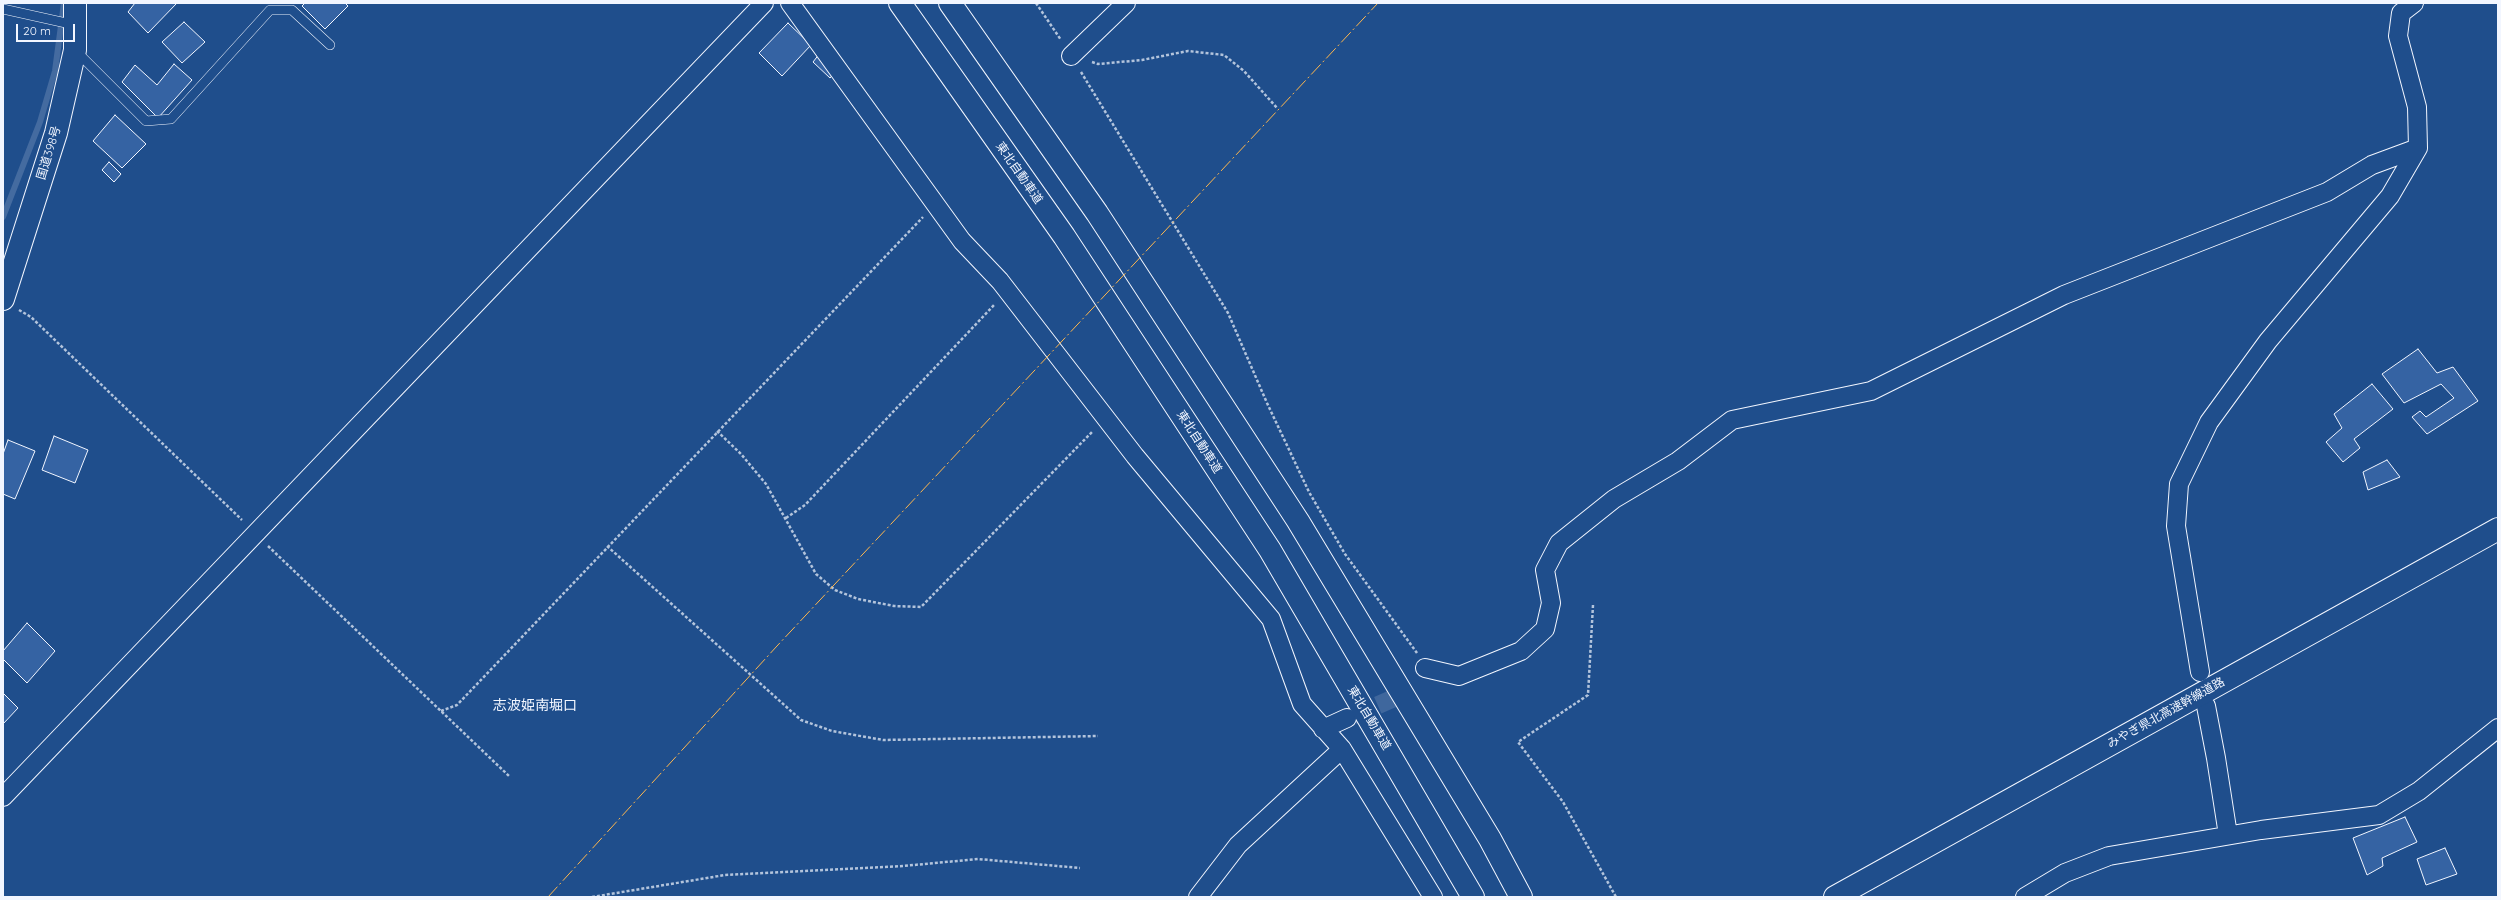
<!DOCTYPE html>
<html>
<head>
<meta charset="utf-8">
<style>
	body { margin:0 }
	#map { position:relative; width:2501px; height:900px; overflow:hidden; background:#1f4e8c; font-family:Quicksand,sans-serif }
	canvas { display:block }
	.frame { position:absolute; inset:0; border:4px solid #f2f6ff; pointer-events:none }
	.scale { position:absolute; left:16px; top:24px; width:59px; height:18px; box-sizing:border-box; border:2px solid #f2f6ff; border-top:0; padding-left:5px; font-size:12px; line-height:14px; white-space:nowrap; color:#f2f6ff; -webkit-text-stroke:3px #1f4e8c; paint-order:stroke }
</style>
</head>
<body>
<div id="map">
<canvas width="2501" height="900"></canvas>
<div class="frame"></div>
<div class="scale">20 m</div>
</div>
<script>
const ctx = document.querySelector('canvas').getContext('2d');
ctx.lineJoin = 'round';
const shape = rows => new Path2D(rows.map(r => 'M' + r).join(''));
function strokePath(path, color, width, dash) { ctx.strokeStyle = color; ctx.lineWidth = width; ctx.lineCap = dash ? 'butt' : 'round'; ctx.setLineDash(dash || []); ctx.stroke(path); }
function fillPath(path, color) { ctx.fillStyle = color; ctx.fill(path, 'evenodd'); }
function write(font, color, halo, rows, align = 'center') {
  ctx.font = font + ' Quicksand,"Noto Sans JP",sans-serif'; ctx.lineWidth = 3; ctx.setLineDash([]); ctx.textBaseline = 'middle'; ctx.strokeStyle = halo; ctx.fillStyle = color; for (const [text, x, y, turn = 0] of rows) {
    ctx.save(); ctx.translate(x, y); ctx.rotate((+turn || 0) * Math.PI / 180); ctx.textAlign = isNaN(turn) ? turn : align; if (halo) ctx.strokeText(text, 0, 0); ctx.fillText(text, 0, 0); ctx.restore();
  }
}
const stream = shape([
	[3,217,40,122,55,71,64,3]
]);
const building = shape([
	[135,3,177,3,148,33,128,12,135,3],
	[305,3,345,3,348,6,325,29,302,6,305,3],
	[184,22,205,42,182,63,162,42,184,22],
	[788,23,811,45,782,76,759,53,788,23],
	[820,53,837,70,830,78,813,62,820,53],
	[174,64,192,80,158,118,122,82,135,65,157,85,174,64],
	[115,115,146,144,122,168,93,141,115,115],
	[109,162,121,174,114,182,102,170,109,162],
	[2418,349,2437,373,2453,367,2478,401,2427,434,2412,417,2420,411,2426,417,2454,398,2441,384,2404,403,2382,374,2418,349],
	[2372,384,2393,409,2354,439,2360,448,2343,462,2326,442,2342,428,2334,414,2372,384],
	[54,436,88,450,75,483,42,470,54,436],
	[8,440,35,451,15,499,3,494,3,454,8,440],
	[2387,460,2400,477,2368,490,2363,472,2387,460],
	[27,623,55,651,27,683,3,659,3,651,27,623],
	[3,693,18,708,3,724,3,693],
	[2405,817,2417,842,2382,858,2383,866,2367,875,2353,838,2405,817],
	[2445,848,2457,874,2426,885,2417,859,2445,848]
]);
const minorTunnel = shape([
	[1353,716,1410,691]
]);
const path = shape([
	[1036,3,1061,40],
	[1092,62,1098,64,1142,60,1188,51,1224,55,1244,71,1277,108],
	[1081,72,1228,313,1267,403,1309,492,1345,554,1417,653],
	[19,310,31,317,242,520],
	[717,431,741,454,766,484,816,574,835,590,858,599,894,606,921,607,1092,432],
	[786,518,805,505,995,304],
	[268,546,509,776],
	[607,546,801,720,832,731,883,740,1098,736],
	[1593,605,1588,695,1518,742,1563,802,1616,897],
	[441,711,457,705,923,217],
	[592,897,725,875,903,866,978,859,1080,868]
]);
const service = shape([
	[3,9,75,25],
	[76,51,146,121,171,119,270,10,292,10,330,45]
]);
const minor = shape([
	[790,3,962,241,1000,281,1135,456,1271,619,1302,704,1342,749,1433,897],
	[1071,56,1126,3],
	[1425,668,1459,676,1521,651,1545,629,1551,603,1545,570,1559,543,1614,499,1678,461,1732,420,1871,391,2064,295,2327,192,2372,165,2418,148],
	[2200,672,2176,526,2179,484,2209,422,2268,341,2390,196,2418,148,2417,107,2398,36,2401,13,2414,3],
	[2206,706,2216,758,2228,835],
	[1323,729,1347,718],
	[3,797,764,3],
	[1198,897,1238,845,1342,749],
	[2025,897,2065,873,2109,856,2261,830,2379,815,2419,791,2498,728]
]);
const primary = shape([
	[1835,897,2498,529]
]);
const trunk = shape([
	[3,299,56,133,75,50,75,3]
]);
const motorway = shape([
	[900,3,1064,236,1270,550,1473,897],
	[950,3,1097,213,1298,521,1490,839,1521,897]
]);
const power = shape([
	[548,897,777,646,1378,3]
]);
const streetNames = [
	["国道398号",49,153,-73],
	["東北自動車道",1019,173,55],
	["東北自動車道",1199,442,57],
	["みやぎ県北高速幹線道路",2166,713,-29],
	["東北自動車道",1369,718,59]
];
const quarterNames = [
	["志波姫南堀口",535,706]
];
strokePath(stream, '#446ba0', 6);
fillPath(building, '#3563a3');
strokePath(building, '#f2f6ff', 1);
strokePath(minorTunnel, '#3f679d', 18, [18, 9]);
strokePath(service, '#f2f6ff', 10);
strokePath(minor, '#f2f6ff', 20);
strokePath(primary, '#f2f6ff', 24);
strokePath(trunk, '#f2f6ff', 24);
strokePath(motorway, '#f2f6ff', 24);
strokePath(path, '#b3c4dc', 2.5, [3, 2]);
strokePath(service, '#1f4e8c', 9);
strokePath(minor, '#1f4e8c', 18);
strokePath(primary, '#1f4e8c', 22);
strokePath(trunk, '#1f4e8c', 22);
strokePath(motorway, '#1f4e8c', 22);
strokePath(power, '#ffb74d', 1, [14, 3, 2, 3]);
write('12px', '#f2f6ff', '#1f4e8c', streetNames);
write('14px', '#f2f6ff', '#1f4e8c', quarterNames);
</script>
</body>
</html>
